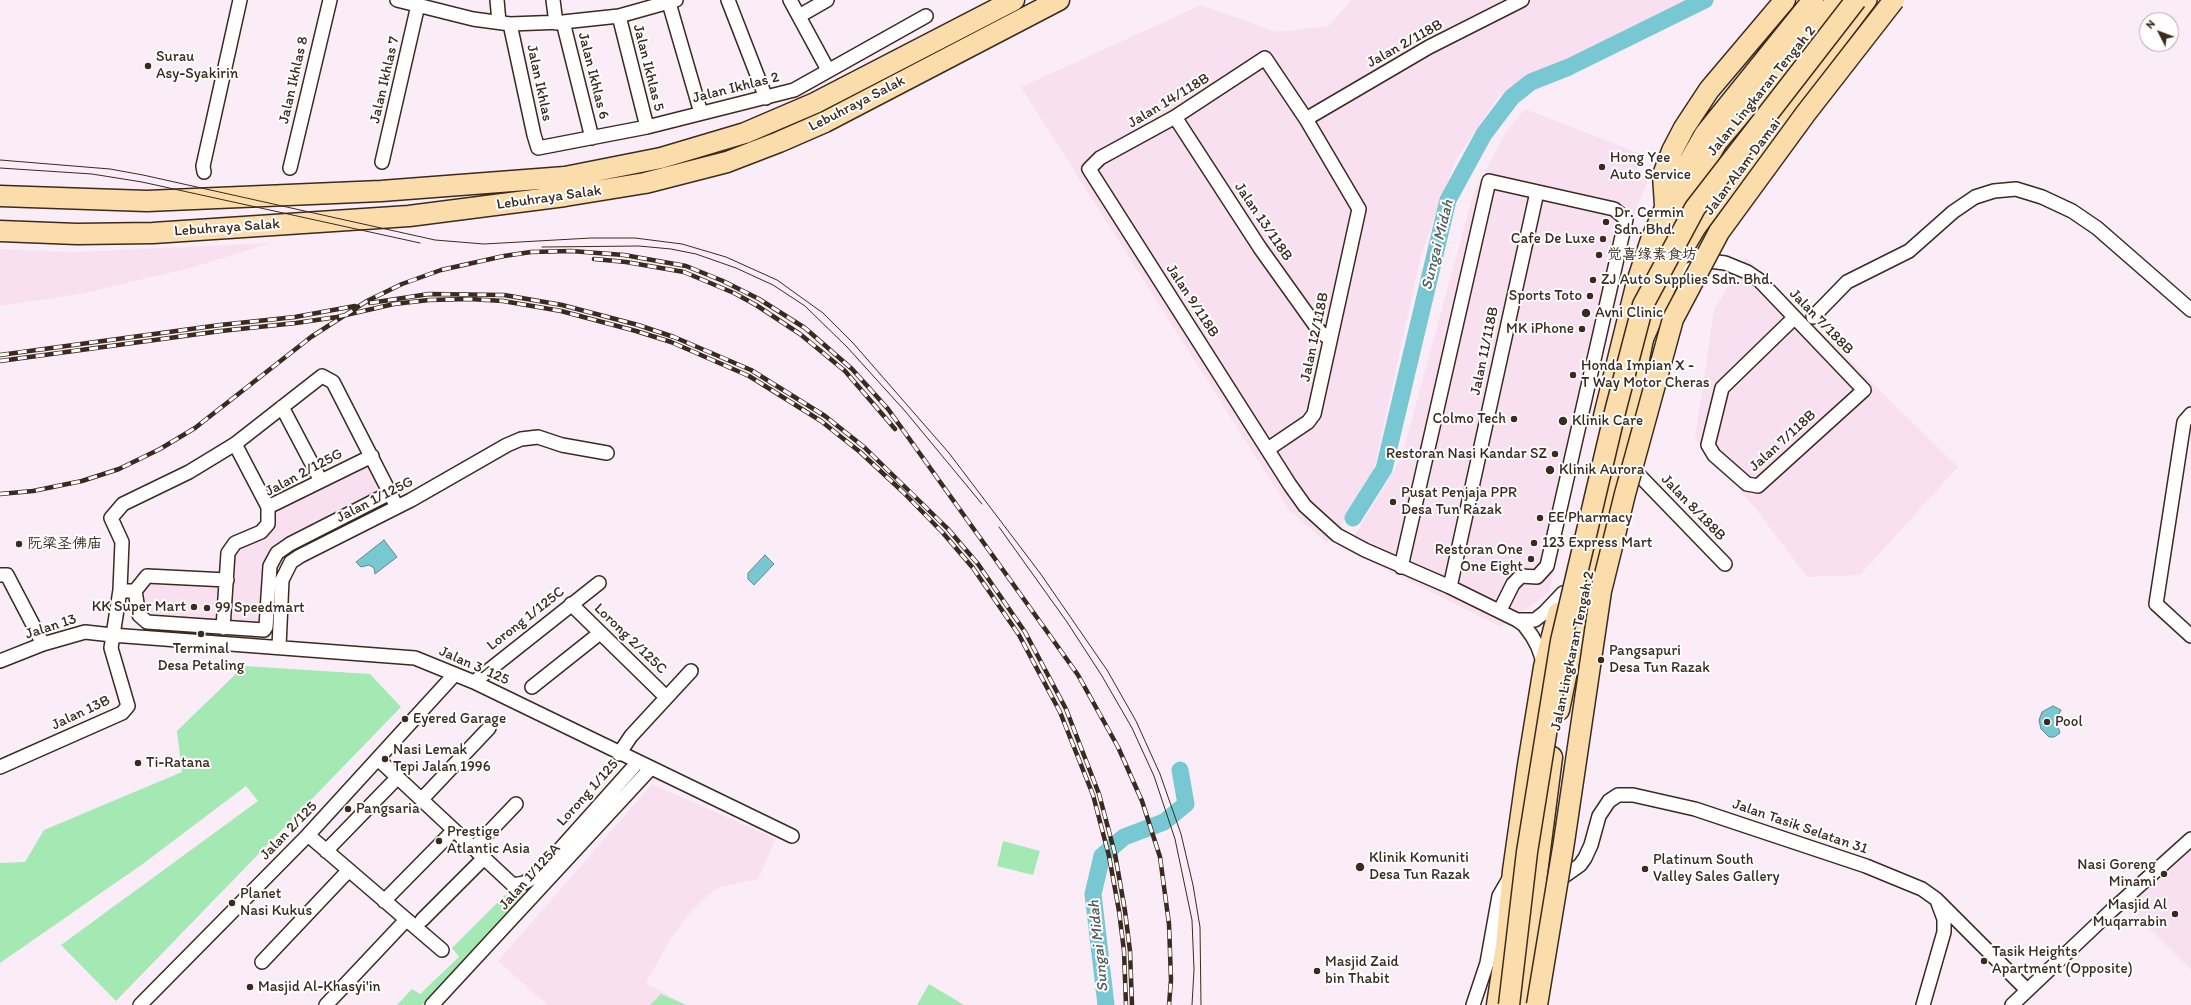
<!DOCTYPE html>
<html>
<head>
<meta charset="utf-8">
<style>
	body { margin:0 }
	#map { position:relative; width:2191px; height:1005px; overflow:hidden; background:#fbedf7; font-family:Itim,sans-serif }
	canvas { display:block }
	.north { position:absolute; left:2139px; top:12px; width:40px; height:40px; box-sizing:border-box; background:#fff; border:1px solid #b1aaa5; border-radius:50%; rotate:312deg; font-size:11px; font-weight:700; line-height:16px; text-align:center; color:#3b2a1e }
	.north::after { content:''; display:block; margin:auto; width:14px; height:18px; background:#3b2a1e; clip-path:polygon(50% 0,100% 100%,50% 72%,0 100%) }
</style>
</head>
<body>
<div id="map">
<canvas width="2191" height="1005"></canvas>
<div class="north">N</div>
</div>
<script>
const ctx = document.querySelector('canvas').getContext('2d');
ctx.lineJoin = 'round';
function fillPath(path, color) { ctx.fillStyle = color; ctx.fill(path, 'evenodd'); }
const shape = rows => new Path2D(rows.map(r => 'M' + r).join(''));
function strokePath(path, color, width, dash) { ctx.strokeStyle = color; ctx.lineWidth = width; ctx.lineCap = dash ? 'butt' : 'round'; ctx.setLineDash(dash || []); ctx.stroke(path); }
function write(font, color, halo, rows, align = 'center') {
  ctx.font = font + ' Itim,"LXGW WenKai TC",sans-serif'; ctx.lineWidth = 4; ctx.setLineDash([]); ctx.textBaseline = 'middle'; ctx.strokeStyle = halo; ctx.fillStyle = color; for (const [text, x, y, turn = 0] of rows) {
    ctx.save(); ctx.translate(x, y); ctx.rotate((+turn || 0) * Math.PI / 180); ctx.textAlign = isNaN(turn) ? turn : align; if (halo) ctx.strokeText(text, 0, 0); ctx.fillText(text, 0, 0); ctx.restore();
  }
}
const built = shape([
	[1351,0,1689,0,1498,97,1456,160,1421,255,1371,484,1327,543,1290,511,1021,87,1201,5,1277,32,1329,26],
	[1525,109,1644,155,1637,170,1648,180,1633,218,1549,593,1501,627,1346,550,1401,459,1473,195,1505,133],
	[271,243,194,267,81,294,0,306,0,249,71,252],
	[1746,257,1958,467,1860,575,1807,577,1755,508,1695,439,1714,310],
	[370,460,385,491,275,551,264,628,148,621,137,594,149,579,228,584,230,554,237,545,263,534,271,509],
	[652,784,776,839,758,879,721,887,709,894,688,915,670,940,646,983,686,1005,547,1005,498,961],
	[2191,848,2191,970,2125,904]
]);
const green = shape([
	[244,666,370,674,401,707,116,1001,61,945,258,801,246,786,144,863,0,963,0,863,25,862,44,830,182,772,177,731],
	[1003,841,1040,851,1033,875,997,866],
	[531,891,422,1005,397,1005,412,989,420,994,459,957,452,948,505,895,510,897],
	[929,984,964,1005,917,1005],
	[661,994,684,1004,686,1005,650,1005]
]);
const water = shape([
	[384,540,397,557,375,574,374,568,369,565,361,567,356,562,384,540],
	[765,555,774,564,754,585,748,579,748,573,765,555],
	[2053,706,2061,710,2056,720,2060,733,2054,737,2049,737,2041,729,2039,720,2042,712,2053,706]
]);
const river = shape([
	[1353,518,1384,469,1448,200,1484,134,1512,97,1531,82,1569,67,1705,0],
	[1106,1005,1093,894,1102,856,1124,837,1164,822,1186,804,1180,770]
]);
const minor = shape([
	[397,0,473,19,510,24,563,22,619,16,676,0],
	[497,0,499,22],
	[553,0,556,23],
	[728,0,766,98],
	[790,0,828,70],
	[669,3,701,113],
	[619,16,647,127],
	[799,16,827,0],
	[563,22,592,138],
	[510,24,534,135,538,148,647,127,794,90,926,16],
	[1175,117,1260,248,1320,332,1330,339],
	[1306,119,1429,47,1522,0],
	[382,162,418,5],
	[290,168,330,0],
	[204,172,203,166,240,0],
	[1668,283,1684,272,1709,261,1725,263,1747,272,1759,280,1864,390,1758,486,1747,484,1714,455,1708,445,1722,388,1794,318],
	[1813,317,1847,282,1909,251,1953,212,1975,197,1994,191,2016,189,2042,197,2072,211,2097,228,2191,310],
	[282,407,321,481],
	[2191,414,2184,422,2156,604,2191,636],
	[235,444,268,507],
	[1268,449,1308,422,1314,414,1359,209,1306,119,1265,58,1175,117,1100,158,1089,169,1290,485,1305,506,1337,535,1365,550,1450,587,1517,620,1524,625,1532,636,1538,647,1544,664],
	[1626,467,1636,472,1725,564],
	[1401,567,1489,181,1614,209,1626,219,1547,566,1537,577,1521,576,1513,584,1500,610],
	[0,575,7,575,43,644],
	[1450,587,1537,192],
	[126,591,135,591,147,576,227,580],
	[135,591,139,615,147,622,264,630,266,627,270,566,277,553,290,544,390,493],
	[571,604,666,697],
	[1517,620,1535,620,1545,612,1563,593],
	[223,628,228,553,235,543,261,532,268,524,268,507,372,456],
	[279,647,282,580,291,562,300,556,411,500,507,445,521,439,538,437,562,445,607,453],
	[0,661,43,644,85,632,112,635,415,658,474,682,792,836],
	[474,682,599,583],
	[532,687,600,633],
	[619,754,631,736,691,671],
	[379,760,513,885,524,883,536,876,637,763],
	[0,767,122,713,128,706,111,648,120,590,122,542,111,518,123,504,189,472,235,444,322,376,333,382,397,507],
	[422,799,489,728],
	[308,835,442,950],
	[474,848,516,804],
	[326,851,398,777],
	[384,901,454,830],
	[1536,914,1547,892,1556,882,1580,865,1585,858,1591,845,1599,816,1609,801,1618,795,1633,795,1695,809,1866,866,1922,889,1936,899,2027,990],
	[422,920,484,858],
	[262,962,349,870],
	[140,1005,308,835,455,674],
	[326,1005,406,920],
	[432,1005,650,769],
	[1473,1005,1487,963,1499,896,1510,877],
	[1923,1005,1944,932,1944,919,1938,903],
	[2012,1005,2111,911,2191,839]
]);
const major = shape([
	[1641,347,1681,255,1697,228,1868,0]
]);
const highway = shape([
	[0,196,147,201,381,191,565,177,661,158,745,133,815,103,1014,0],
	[1665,205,1663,175,1672,151,1684,128,1709,90,1785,0],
	[0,231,77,234,153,233,409,216,565,196,645,183,727,162,779,142,825,122,1059,0],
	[1666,250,1688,192,1717,142,1837,0],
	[1604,416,1637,282,1651,240,1673,190,1705,134,1813,0],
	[1559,710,1575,633,1618,462,1643,339],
	[1497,1005,1506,946,1513,871,1528,765,1544,667,1558,613],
	[1520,1005,1552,757]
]);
const tram = shape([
	[0,160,110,169,143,175,435,240,484,244,591,238,635,238,682,244,726,257,777,280,823,313,853,343,949,453,1040,573,1107,670,1136,721,1160,774,1181,834,1193,885,1200,927,1201,1005],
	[0,168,92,174,142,182,420,243],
	[542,247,639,246,671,249,696,254,736,268,773,285,805,306,847,347,905,411,982,504],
	[999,527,1067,622,1102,676,1132,728,1154,776,1175,839,1192,920,1194,970,1192,1005]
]);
const rail = shape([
	[594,259,626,262,684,272,734,293,756,305,800,334,845,371,895,429],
	[370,303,429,294,504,295,562,305,638,325,674,337,751,370,825,416,864,447,948,529,978,564,1025,632,1066,709,1099,794,1115,854,1125,911,1130,951,1132,1005],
	[0,355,220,325,295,317,355,306],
	[0,361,221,331,296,323,337,317,394,304,429,300,470,299,503,301,561,311,636,331,671,342,749,376,821,421,860,452,903,492,943,533,973,568,1019,635,1060,712,1093,795,1109,856,1119,911,1124,951,1126,1005],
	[0,494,33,491,82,481,119,469,160,449,195,428,311,337,367,301,402,284,441,270,504,256,531,252,571,251,624,255,686,266,723,281,759,299,805,328,852,369,888,409,1078,675,1118,747,1142,801,1160,857,1169,924,1171,980,1169,1005]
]);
const highwayBridge = shape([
	[1509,1005,1527,852,1561,641,1616,408,1643,305,1695,208,1856,0],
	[1537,1005,1564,842,1601,591,1625,494,1673,319,1719,232,1806,113,1894,0]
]);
const markers = [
	[148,66,4,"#3b2a1e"],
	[1602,167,4,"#3b2a1e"],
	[1606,222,4,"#3b2a1e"],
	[1603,239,4,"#3b2a1e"],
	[1599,255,4,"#3b2a1e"],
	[1593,280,4,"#3b2a1e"],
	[1590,296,4,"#3b2a1e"],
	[1586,313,5,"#3b2a1e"],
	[1582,329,4,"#3b2a1e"],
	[1573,375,4,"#3b2a1e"],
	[1514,419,4,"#3b2a1e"],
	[1563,421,5,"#3b2a1e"],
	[1555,454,4,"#3b2a1e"],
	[1550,470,5,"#3b2a1e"],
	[1393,502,4,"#3b2a1e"],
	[1540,518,4,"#3b2a1e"],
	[1534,543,4,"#3b2a1e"],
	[19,544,4,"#3b2a1e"],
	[1531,559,4,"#3b2a1e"],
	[194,607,4,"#3b2a1e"],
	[207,608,4,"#3b2a1e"],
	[201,634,4,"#3b2a1e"],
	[1601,660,4,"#3b2a1e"],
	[405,719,4,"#3b2a1e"],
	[2047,722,4,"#3b2a1e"],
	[385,759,4,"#3b2a1e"],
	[138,763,4,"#3b2a1e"],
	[348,809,4,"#3b2a1e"],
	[439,841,4,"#3b2a1e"],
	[1360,867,5,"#3b2a1e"],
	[1645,869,4,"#3b2a1e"],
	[2164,874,4,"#3b2a1e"],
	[232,903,4,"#3b2a1e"],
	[2175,914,4,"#3b2a1e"],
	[1984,961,4,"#3b2a1e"],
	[1317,971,4,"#3b2a1e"],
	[250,987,4,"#3b2a1e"]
];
const streetNames = [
	["Jalan 2/118B",1405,44,-29],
	["Jalan Ikhlas 5",648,68,76],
	["Jalan Ikhlas 6",593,76,76],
	["Jalan Ikhlas 8",294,80,-77],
	["Jalan Ikhlas 7",385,80,-77],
	["Jalan Ikhlas",539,83,78],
	["Jalan Ikhlas 2",736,88,-14],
	["Jalan Lingkaran Tengah 2",1762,91,-51],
	["Jalan 14/118B",1169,101,-31],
	["Lebuhraya Salak",857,104,-27],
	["Jalan Alam Damai",1743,167,-53],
	["Lebuhraya Salak",549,198,-8],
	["Jalan 13/118B",1263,222,56],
	["Lebuhraya Salak",227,228,-4],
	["Jalan 9/118B",1192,301,57],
	["Jalan 7/188B",1821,322,46],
	["Jalan 12/118B",1315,337,-78],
	["Jalan 11/118B",1485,351,-78],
	["Jalan 7/118B",1783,441,-42],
	["Jalan 2/125G",304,473,-28],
	["Jalan 1/125G",375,500,-27],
	["Jalan 8/188B",1693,508,46],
	["Lorong 1/125C",526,619,-38],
	["Jalan 13",51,627,-18],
	["Lorong 2/125C",630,639,44],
	["Jalan Lingkaran Tengah 2",1573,651,-78],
	["Jalan 3/125",474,666,24],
	["Jalan 13B",81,713,-25],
	["Lorong 1/125",588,793,-48],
	["Jalan Tasik Selatan 31",1800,827,19],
	["Jalan 2/125",289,831,-46],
	["Jalan 1/125A",530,877,-48]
];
const poiNames = [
	["Surau",156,57],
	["Asy-Syakirin",156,74],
	["Hong Yee",1610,158],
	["Auto Service",1610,175],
	["Dr. Cermin",1614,213],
	["Sdn. Bhd.",1614,230],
	["Cafe De Luxe",1595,239,"right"],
	["觉喜缘素食坊",1607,255],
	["ZJ Auto Supplies Sdn. Bhd.",1601,280],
	["Sports Toto",1582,296,"right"],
	["Avni Clinic",1595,313],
	["MK iPhone",1574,329,"right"],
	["Honda Impian X -",1581,366],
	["T Way Motor Cheras",1581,383],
	["Colmo Tech",1506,419,"right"],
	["Klinik Care",1572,421],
	["Restoran Nasi Kandar SZ",1547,454,"right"],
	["Klinik Aurora",1559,470],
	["Pusat Penjaja PPR",1401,493],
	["Desa Tun Razak",1401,510],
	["EE Pharmacy",1548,518],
	["123 Express Mart",1542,543],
	["阮梁圣佛庙",27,544],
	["Restoran One",1523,550,"right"],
	["One Eight",1523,567,"right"],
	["KK Super Mart",186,607,"right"],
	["99 Speedmart",215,608],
	["Terminal",201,649,"center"],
	["Desa Petaling",201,666,"center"],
	["Pangsapuri",1609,651],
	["Desa Tun Razak",1609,668],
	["Eyered Garage",413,719],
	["Pool",2055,722],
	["Nasi Lemak",393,750],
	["Tepi Jalan 1996",393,767],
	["Ti-Ratana",146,763],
	["Pangsaria",356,809],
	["Prestige",447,832],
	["Atlantic Asia",447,849],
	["Klinik Komuniti",1369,858],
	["Desa Tun Razak",1369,875],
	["Platinum South",1653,860],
	["Valley Sales Gallery",1653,877],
	["Nasi Goreng",2156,865,"right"],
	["Minami",2156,882,"right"],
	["Planet",240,894],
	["Nasi Kukus",240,911],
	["Masjid Al",2167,905,"right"],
	["Muqarrabin",2167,922,"right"],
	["Tasik Heights",1992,952],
	["Apartment (Opposite)",1992,969],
	["Masjid Zaid",1325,962],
	["bin Thabit",1325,979],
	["Masjid Al-Khasyi'in",258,987]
];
const waterNames = [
	["Sungai Midah",1438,245,-76],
	["Sungai Midah",1099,946,-96]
];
fillPath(built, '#f9e0f1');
fillPath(green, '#a4e8b3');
fillPath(water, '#78c8d3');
strokePath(water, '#60898b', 1);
strokePath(river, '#78c8d3', 17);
strokePath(minor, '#3b2a1e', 16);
strokePath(major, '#3b2a1e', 20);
strokePath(highway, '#3b2a1e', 23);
strokePath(minor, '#fff', 13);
strokePath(major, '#faddab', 17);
strokePath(highway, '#faddab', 20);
strokePath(tram, '#3b2a1e', 1);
strokePath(rail, '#3b2a1e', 4.5);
strokePath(rail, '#fff', 3, [9]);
strokePath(highwayBridge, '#3b2a1e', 23, []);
strokePath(highwayBridge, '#faddab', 20);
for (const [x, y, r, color] of markers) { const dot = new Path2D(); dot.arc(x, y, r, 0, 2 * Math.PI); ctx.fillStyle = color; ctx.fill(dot); strokePath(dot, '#fff', 1.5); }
write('15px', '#3b2a1e', '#fff', streetNames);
write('15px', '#3b2a1e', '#fff', poiNames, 'left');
write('italic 16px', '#50615d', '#fff', waterNames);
</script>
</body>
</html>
